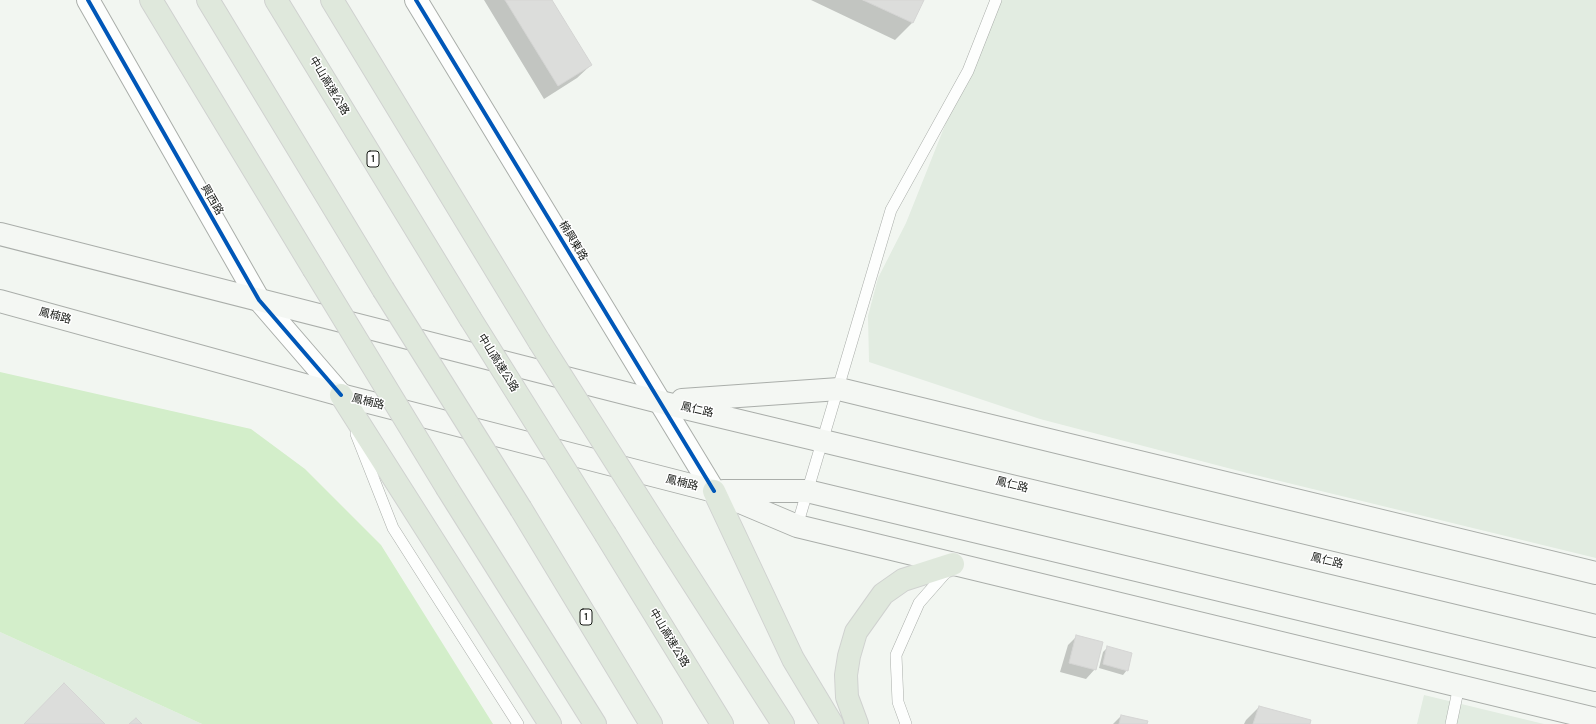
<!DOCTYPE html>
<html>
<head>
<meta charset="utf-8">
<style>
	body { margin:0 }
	canvas { display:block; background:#f2f6f1 }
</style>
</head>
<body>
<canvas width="1596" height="724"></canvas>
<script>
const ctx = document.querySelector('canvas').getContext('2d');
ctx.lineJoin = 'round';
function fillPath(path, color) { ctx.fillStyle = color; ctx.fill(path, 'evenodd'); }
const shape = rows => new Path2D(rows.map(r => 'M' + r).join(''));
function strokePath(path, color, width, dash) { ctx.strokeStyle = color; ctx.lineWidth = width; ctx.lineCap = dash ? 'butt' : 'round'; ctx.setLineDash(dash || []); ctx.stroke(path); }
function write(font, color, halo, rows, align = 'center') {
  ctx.font = font + ' Karla,"Noto Sans TC",sans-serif'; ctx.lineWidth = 3; ctx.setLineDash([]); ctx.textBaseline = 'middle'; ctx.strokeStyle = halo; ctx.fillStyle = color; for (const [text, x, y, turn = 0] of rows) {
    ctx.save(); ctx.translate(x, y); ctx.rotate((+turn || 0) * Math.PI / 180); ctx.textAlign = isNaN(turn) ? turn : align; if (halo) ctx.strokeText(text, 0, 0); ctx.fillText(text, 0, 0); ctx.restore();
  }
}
const built = shape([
	[995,0,1596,0,1596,558,1247,473,1040,419,869,362,868,316,878,278,906,223],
	[0,632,202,724,0,724],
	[1424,695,1544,724,1417,724]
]);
const green = shape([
	[0,372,251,429,305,469,381,545,493,724,202,724,0,632]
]);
const shadow = shape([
	[484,0,551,0,591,65,577,78,544,99],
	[811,0,923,0,912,23,895,40],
	[1077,636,1095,669,1086,679,1060,672,1068,645],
	[1107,648,1127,670,1123,675,1099,668,1103,652],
	[1259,707,1309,724,1244,724,1246,720],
	[1121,716,1146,724,1113,724]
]);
const building = shape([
	[505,0,552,0,592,65,558,86,505,0],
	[863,0,924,0,913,23,863,0],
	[1076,635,1103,642,1096,670,1069,663,1076,635],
	[1107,646,1132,653,1128,671,1103,664,1107,646],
	[64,683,105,724,24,724,64,683],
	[1259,706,1311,720,1310,724,1253,724,1259,706],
	[1121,715,1148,721,1147,724,1119,724,1121,715],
	[136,718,142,724,129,724,136,718]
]);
const service = shape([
	[356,434,393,528,518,724],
	[797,526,891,210,968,71,996,0],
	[906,724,898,702,896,655,919,603,948,570],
	[1451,724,1459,686]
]);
const tertiary = shape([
	[88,0,259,300,341,395],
	[416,0,714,491]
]);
const secondary = shape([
	[0,234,660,402,1596,626],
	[0,301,341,395,714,491,797,526,1596,719],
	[682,400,839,389,1596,573],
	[723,491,807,491,1596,680]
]);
const motorway = shape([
	[151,0,313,268],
	[208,0,383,289],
	[276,0,470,318],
	[332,0,539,341],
	[341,395,550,724],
	[447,488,595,724],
	[714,491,793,659,832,724],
	[521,509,651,724],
	[606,535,722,724],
	[664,538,783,724],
	[857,724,847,697,846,675,849,656,856,632,883,594,903,580,953,564]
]);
const motorwayBridge = shape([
	[313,268,447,488],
	[383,289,521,509],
	[470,318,606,535],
	[539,341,664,538]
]);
const cycleway = shape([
	[88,0,259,300,341,395],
	[416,0,714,491]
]);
const shields = [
	[373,159,12],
	[586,617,12]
];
const shieldNames = [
	["1",373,159],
	["1",586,617]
];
const streetNames = [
	["中山高速公路",329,86,59],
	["興西路",212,200,60],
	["楠興東路",573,241,59],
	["鳳楠路",55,316,15],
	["中山高速公路",498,363,58],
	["鳳楠路",368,402,14],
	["鳳仁路",697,410,13],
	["鳳楠路",682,483,14],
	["鳳仁路",1012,485,14],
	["鳳仁路",1327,561,14],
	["中山高速公路",669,638,59]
];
fillPath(built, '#e2ece1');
fillPath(green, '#d3eeca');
fillPath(shadow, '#0003');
fillPath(building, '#dcdddb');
strokePath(building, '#d5d5d4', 1);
strokePath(service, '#aaaeaa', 12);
strokePath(tertiary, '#aaaeaa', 24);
strokePath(secondary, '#aaaeaa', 24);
strokePath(motorway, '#d0d2d0', 24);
strokePath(service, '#fdfefd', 11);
strokePath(tertiary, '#fdfefd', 22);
strokePath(secondary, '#f4f7f3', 22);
strokePath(motorway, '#dfe8dc', 22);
strokePath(motorwayBridge, '#d0d2d0', 24, []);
strokePath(motorwayBridge, '#dfe8dc', 22);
strokePath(cycleway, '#0057b8', 4);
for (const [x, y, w] of shields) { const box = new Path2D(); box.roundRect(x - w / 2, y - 8, w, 16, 3); ctx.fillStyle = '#fff'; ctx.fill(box); strokePath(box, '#161915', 1); }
write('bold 10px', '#161915', null, shieldNames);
write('11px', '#161915', '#fff', streetNames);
</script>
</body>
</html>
